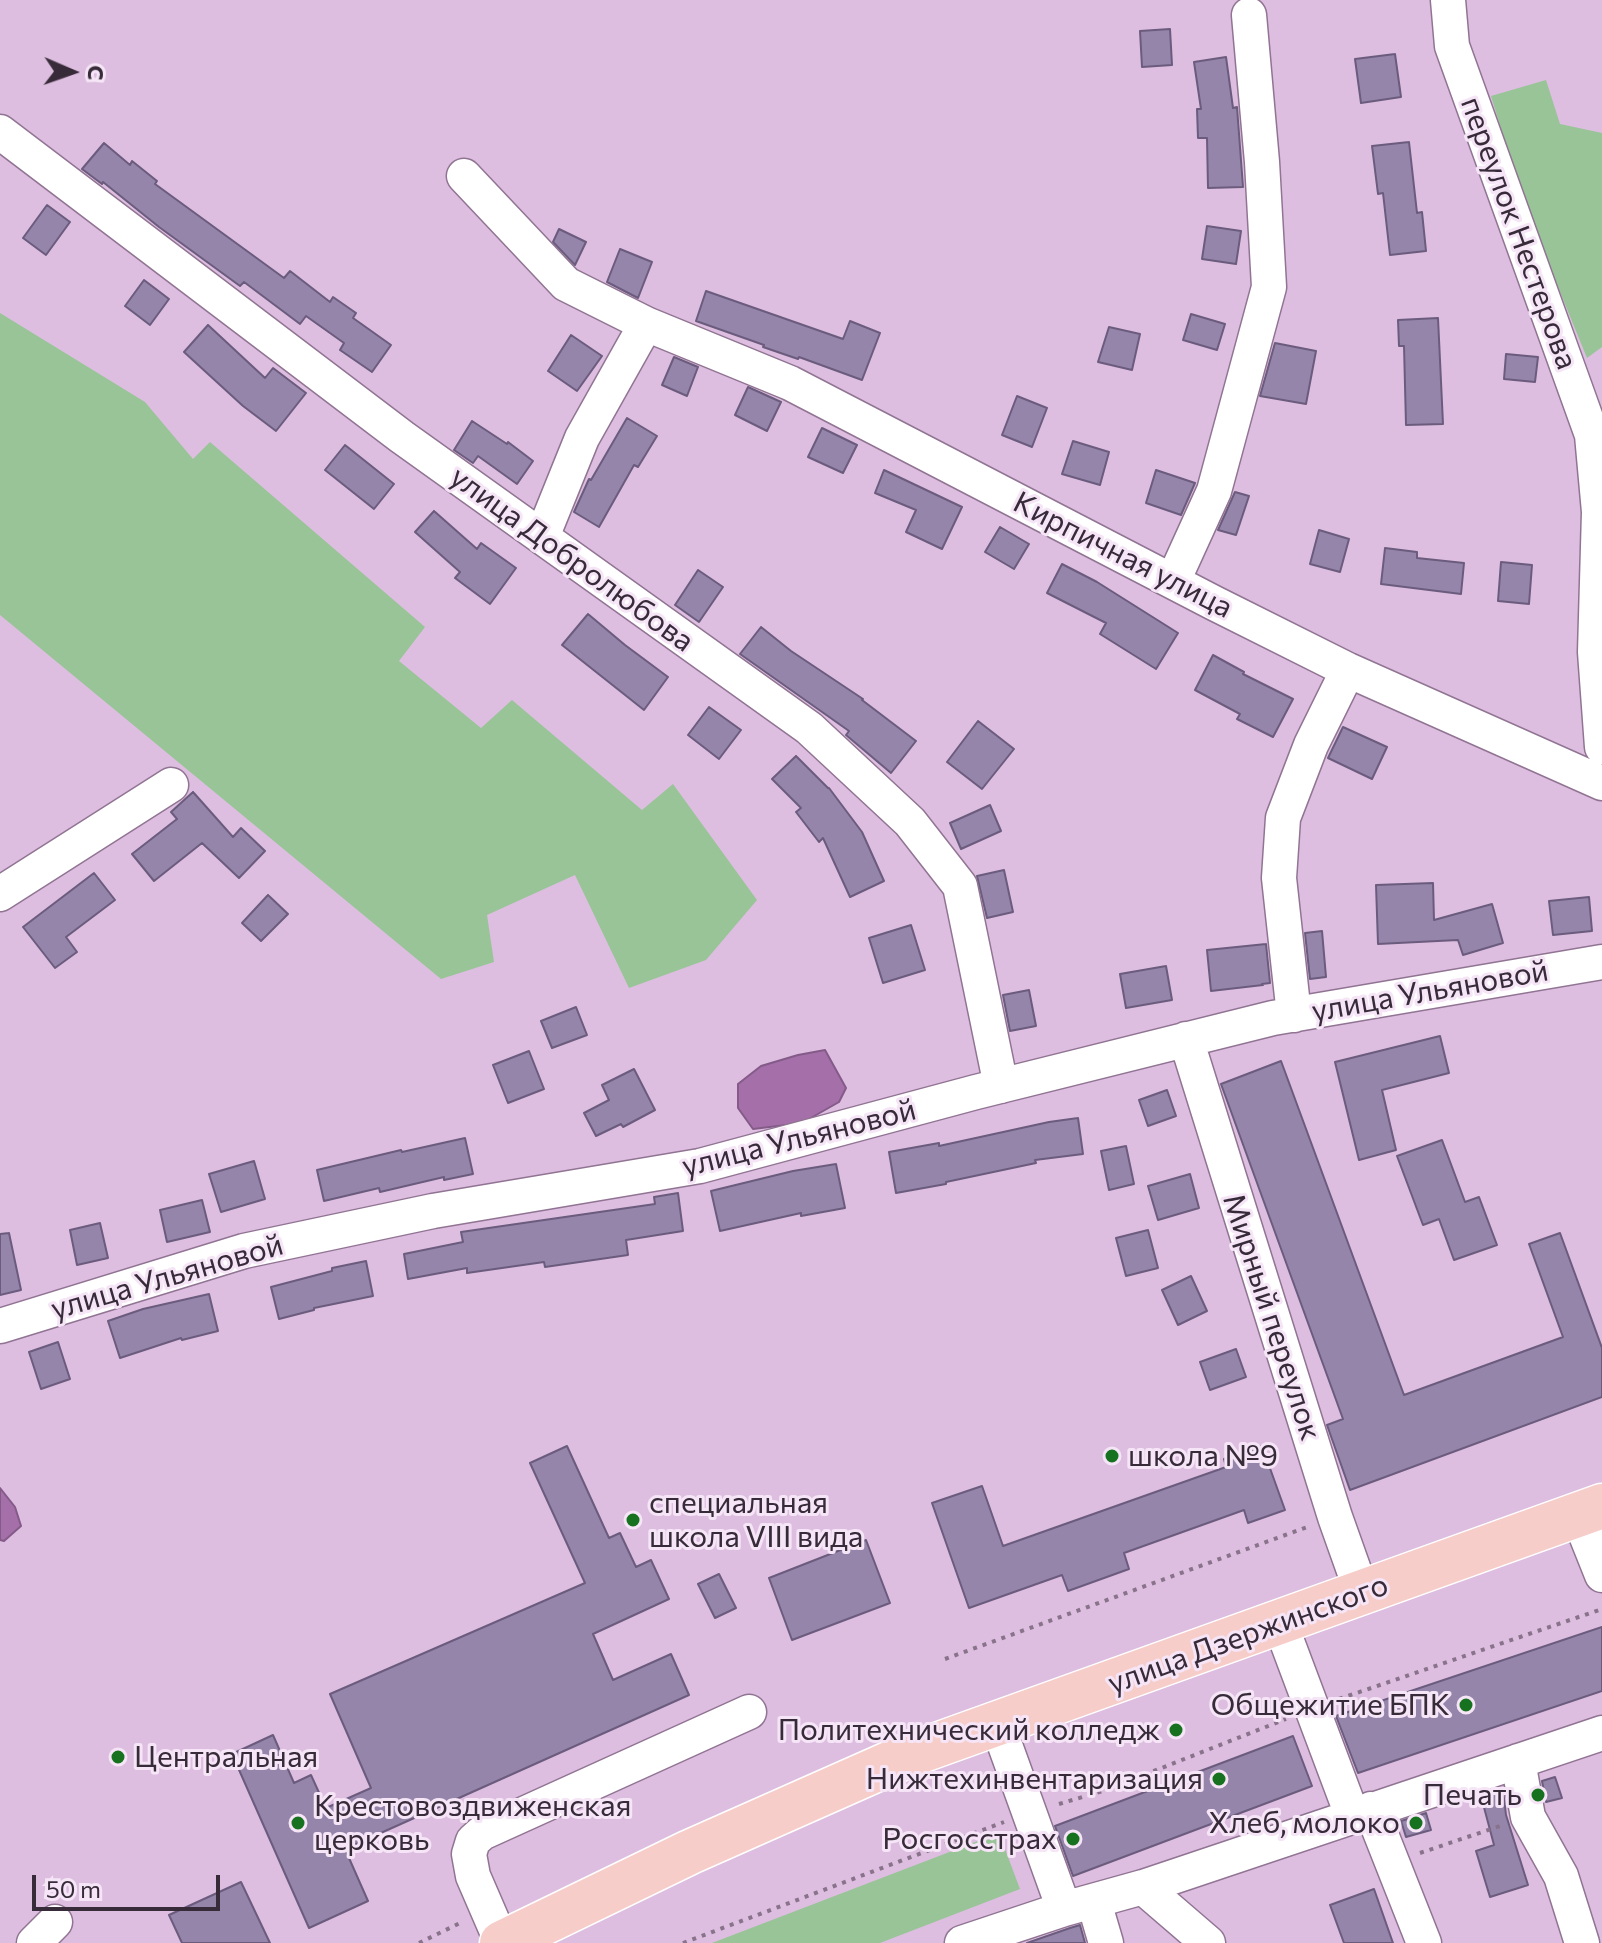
<!DOCTYPE html>
<html>
<head>
<meta charset="utf-8">
<style>
	body { margin:0 }
	#map { position:relative; width:1602px; height:1943px; overflow:hidden; background:#ddbee0; font-family:Commissioner,sans-serif }
	canvas { display:block }
	.north { position:absolute; left:32px; top:32px; width:80px; height:80px; -webkit-text-stroke:6px #f5e5f6; paint-order:stroke; rotate:92deg; font-size:22px; font-weight:700; line-height:32px; text-align:center; color:#382b39 }
	.north::after { content:''; display:block; margin:auto; width:28px; height:36px; background:#382b39; clip-path:polygon(50% 0,100% 100%,50% 72%,0 100%) }
	.scale { position:absolute; left:32px; top:1875px; width:188px; height:36px; box-sizing:border-box; border:4px solid #382b39; border-top:0; padding-left:10px; font-size:24px; line-height:28px; white-space:nowrap; color:#382b39; -webkit-text-stroke:6px #f5e5f6; paint-order:stroke }
</style>
</head>
<body>
<div id="map">
<canvas width="1602" height="1943"></canvas>
<div class="north">С</div>
<div class="scale">50 m</div>
</div>
<script>
const ctx = document.querySelector('canvas').getContext('2d');
ctx.lineJoin = 'round';
function fillPath(path, color) { ctx.fillStyle = color; ctx.fill(path, 'evenodd'); }
const shape = rows => new Path2D(rows.map(r => 'M' + r).join(''));
function strokePath(path, color, width, dash) { ctx.strokeStyle = color; ctx.lineWidth = width; ctx.lineCap = dash ? 'butt' : 'round'; ctx.setLineDash(dash || []); ctx.stroke(path); }
function write(font, color, halo, rows, align = 'center') {
  ctx.font = font + ' Commissioner,sans-serif'; ctx.lineWidth = 6; ctx.setLineDash([]); ctx.textBaseline = 'middle'; ctx.strokeStyle = halo; ctx.fillStyle = color; for (const [text, x, y, turn = 0] of rows) {
    ctx.save(); ctx.translate(x, y); ctx.rotate((+turn || 0) * Math.PI / 180); ctx.textAlign = isNaN(turn) ? turn : align; if (halo) ctx.strokeText(text, 0, 0); ctx.fillText(text, 0, 0); ctx.restore();
  }
}
const green = shape([
	[1546,80,1560,124,1602,133,1602,347,1587,358,1523,201,1491,96],
	[0,313,145,402,193,459,210,442,425,627,399,661,481,728,512,700,642,810,673,784,757,900,706,960,629,988,575,875,487,915,494,962,441,979,0,615],
	[999,1833,1020,1889,880,1943,712,1943]
]);
const water = shape([
	[825,1050,846,1088,839,1102,802,1123,753,1129,738,1108,738,1084,761,1066,798,1055,825,1050],
	[0,1488,15,1507,21,1526,4,1541,0,1540,0,1488]
]);
const building = shape([
	[1170,29,1172,65,1142,67,1140,31,1170,29],
	[1395,54,1401,97,1361,103,1355,59,1395,54],
	[1226,57,1233,108,1237,107,1243,187,1208,188,1207,138,1198,138,1197,109,1201,109,1194,62,1226,57],
	[1409,142,1417,213,1422,212,1426,251,1390,255,1383,193,1378,194,1372,146,1409,142],
	[104,143,130,165,132,161,157,181,155,184,284,278,290,271,330,302,333,297,356,313,353,318,391,345,372,372,340,350,344,343,306,316,300,324,244,282,240,286,159,227,103,182,102,184,82,169,104,143],
	[47,205,70,222,46,255,23,238,47,205],
	[1207,226,1241,231,1236,264,1202,259,1207,226],
	[559,229,586,242,575,265,553,242,559,229],
	[620,249,652,262,638,298,607,282,620,249],
	[144,280,169,299,150,325,125,306,144,280],
	[706,291,843,339,850,321,880,333,862,380,799,357,798,359,763,347,764,345,696,321,706,291],
	[1191,314,1225,324,1217,350,1183,340,1191,314],
	[1438,318,1443,424,1406,425,1404,346,1399,346,1398,320,1438,318],
	[208,325,265,378,273,368,306,393,276,431,243,406,184,352,208,325],
	[1109,327,1140,334,1132,370,1098,362,1109,327],
	[571,335,602,356,577,391,548,371,571,335],
	[1275,343,1316,351,1306,404,1260,396,1275,343],
	[1506,354,1538,357,1535,382,1504,379,1506,354],
	[674,357,698,367,687,396,662,385,674,357],
	[748,387,781,402,767,431,735,415,748,387],
	[1017,396,1047,408,1032,447,1002,435,1017,396],
	[627,418,657,436,638,467,634,465,599,527,574,512,589,479,591,480,627,418],
	[472,421,507,444,508,442,533,461,517,484,478,456,473,463,454,450,472,421],
	[822,428,857,445,843,473,808,457,822,428],
	[1073,441,1109,452,1100,485,1062,474,1073,441],
	[345,445,394,484,374,509,325,470,345,445],
	[884,470,962,507,942,549,906,532,916,510,875,493,884,470],
	[1156,470,1195,483,1181,515,1146,503,1156,470],
	[1235,492,1249,496,1236,535,1218,530,1235,492],
	[434,511,477,549,481,543,516,568,490,604,455,578,460,572,415,532,434,511],
	[1000,527,1029,544,1014,569,985,552,1000,527],
	[1319,530,1349,539,1340,572,1310,564,1319,530],
	[1385,548,1417,552,1417,558,1464,563,1461,594,1381,584,1385,548],
	[1501,562,1532,565,1529,604,1498,601,1501,562],
	[1062,564,1097,582,1178,633,1156,669,1100,634,1106,623,1047,593,1062,564],
	[698,570,723,587,699,622,675,605,698,570],
	[588,614,625,645,668,677,644,710,562,645,588,614],
	[761,627,791,651,863,699,862,700,916,741,891,773,846,735,849,731,740,654,761,627],
	[1213,655,1244,672,1243,674,1293,699,1273,737,1237,719,1240,714,1195,690,1213,655],
	[709,707,741,730,719,759,688,735,709,707],
	[978,721,1014,749,982,789,947,762,978,721],
	[1343,727,1387,747,1372,779,1328,758,1343,727],
	[796,756,828,788,829,788,862,832,884,881,850,897,823,838,819,842,796,812,801,808,772,779,796,756],
	[193,792,233,837,241,828,265,851,239,878,202,843,154,881,132,854,177,819,171,812,193,792],
	[990,805,1001,831,961,849,950,823,990,805],
	[1004,870,1013,912,987,918,977,876,1004,870],
	[94,873,115,900,66,937,77,952,55,968,23,927,94,873],
	[1433,883,1434,920,1492,904,1503,943,1463,955,1458,940,1378,944,1376,885,1433,883],
	[268,895,288,914,261,941,242,923,268,895],
	[1589,897,1592,931,1553,935,1549,901,1589,897],
	[911,925,925,970,883,983,869,938,911,925],
	[1322,931,1326,977,1310,979,1305,933,1322,931],
	[1266,944,1270,983,1262,984,1263,985,1211,991,1207,950,1266,944],
	[1166,966,1172,1000,1126,1008,1120,974,1166,966],
	[1029,990,1036,1026,1010,1031,1003,995,1029,990],
	[576,1007,587,1035,552,1048,541,1021,576,1007],
	[1440,1036,1449,1073,1382,1090,1396,1150,1359,1160,1335,1062,1440,1036],
	[529,1051,544,1089,508,1103,493,1065,529,1051],
	[1281,1061,1404,1395,1563,1337,1529,1244,1560,1233,1602,1348,1602,1397,1350,1490,1327,1425,1343,1419,1221,1084,1281,1061],
	[634,1069,655,1110,623,1127,621,1124,596,1136,584,1113,609,1100,602,1085,634,1069],
	[1167,1090,1176,1116,1148,1126,1139,1100,1167,1090],
	[1078,1118,1083,1154,1035,1160,1036,1163,946,1182,946,1184,896,1193,889,1152,939,1143,939,1146,1049,1122,1078,1118],
	[465,1138,473,1174,444,1180,444,1177,380,1192,379,1188,324,1201,317,1170,401,1150,402,1152,465,1138],
	[1442,1140,1465,1202,1479,1197,1497,1245,1454,1260,1439,1219,1423,1225,1397,1156,1442,1140],
	[1126,1146,1134,1184,1109,1190,1101,1151,1126,1146],
	[254,1161,265,1199,221,1212,209,1174,254,1161],
	[836,1164,845,1208,801,1216,801,1213,720,1231,711,1191,793,1171,836,1164],
	[1190,1174,1199,1208,1158,1220,1148,1186,1190,1174],
	[678,1193,683,1231,626,1240,628,1255,545,1267,544,1262,467,1273,467,1268,408,1279,404,1254,463,1242,461,1232,655,1204,654,1197,678,1193],
	[202,1200,210,1232,167,1242,160,1210,202,1200],
	[100,1223,108,1258,77,1265,70,1230,100,1223],
	[1148,1230,1158,1268,1126,1276,1116,1238,1148,1230],
	[9,1233,21,1290,0,1295,0,1234,9,1233],
	[366,1261,373,1296,314,1308,314,1310,279,1319,271,1287,332,1271,332,1268,366,1261],
	[1191,1276,1207,1311,1178,1325,1162,1290,1191,1276],
	[209,1294,218,1331,182,1340,181,1338,120,1358,108,1321,143,1309,209,1294],
	[58,1342,70,1379,41,1389,29,1352,58,1342],
	[1236,1349,1246,1377,1210,1390,1200,1362,1236,1349],
	[567,1446,609,1538,620,1533,636,1567,651,1560,669,1599,593,1634,613,1680,671,1654,689,1695,345,1849,368,1901,309,1928,232,1754,273,1735,294,1783,311,1775,326,1808,371,1788,330,1694,585,1583,530,1463,567,1446],
	[1262,1446,1285,1510,1248,1523,1244,1510,1124,1553,1129,1569,1068,1591,1062,1575,969,1608,932,1503,982,1486,1003,1546,1226,1467,1224,1459,1262,1446],
	[866,1540,890,1603,792,1640,769,1578,866,1540],
	[719,1574,736,1608,715,1618,698,1584,719,1574],
	[1602,1627,1602,1691,1358,1773,1336,1716,1602,1627],
	[1293,1736,1312,1786,1073,1876,1055,1826,1293,1736],
	[1555,1777,1562,1798,1546,1802,1542,1781,1555,1777],
	[1503,1790,1506,1815,1528,1885,1490,1897,1476,1851,1494,1845,1481,1796,1503,1790],
	[1426,1813,1431,1830,1406,1837,1401,1821,1426,1813],
	[241,1882,270,1943,182,1943,169,1915,241,1882],
	[1374,1889,1393,1943,1344,1943,1330,1905,1374,1889],
	[1080,1925,1085,1943,1027,1943,1070,1928,1080,1925]
]);
const path = shape([
	[945,1659,1310,1526],
	[1339,1699,1602,1609],
	[1059,1804,1103,1791,1286,1719],
	[1420,1853,1503,1825],
	[419,1943,462,1922],
	[683,1943,1004,1822]
]);
const minor = shape([
	[1448,0,1452,46,1592,435,1599,512,1595,652,1602,747],
	[0,132,402,437,809,728,910,822,960,886,1001,1086],
	[464,176,566,284,646,324,790,383,1214,603,1348,670,1602,783],
	[542,537,582,438,646,324],
	[1173,581,1214,491,1269,287,1262,162,1249,15],
	[0,894,171,785],
	[1294,1015,1279,878,1283,818,1311,745,1348,670],
	[1186,1039,1335,1517,1362,1593],
	[0,1326,244,1251,433,1211,700,1166,976,1092,1273,1018,1602,962],
	[1578,1515,1602,1575],
	[1280,1623,1352,1815],
	[997,1723,1064,1909],
	[1518,1761,1528,1817,1561,1876,1582,1943],
	[1371,1809,1424,1943],
	[1143,1887,1208,1943],
	[1094,1902,1106,1943],
	[34,1943,55,1922],
	[502,1943,473,1876,469,1854,473,1841,482,1833,749,1712],
	[962,1943,1064,1909,1143,1887,1602,1733]
]);
const major = shape([
	[502,1943,690,1852,909,1755,1602,1506]
]);
const markers = [
	[1112,1456,8,"#16721f"],
	[633,1520,8,"#16721f"],
	[1466,1705,8,"#16721f"],
	[1176,1730,8,"#16721f"],
	[118,1757,8,"#16721f"],
	[1219,1779,8,"#16721f"],
	[1538,1795,8,"#16721f"],
	[298,1823,8,"#16721f"],
	[1416,1823,8,"#16721f"],
	[1073,1839,8,"#16721f"]
];
const streetNames = [
	["переулок Нестерова",1519,233,70],
	["Кирпичная улица",1123,555,27],
	["улица Добролюбова",572,559,36],
	["улица Ульяновой",1430,991,-10],
	["улица Ульяновой",799,1138,-14],
	["улица Ульяновой",167,1277,-16],
	["Мирный переулок",1272,1317,72],
	["улица Дзержинского",1248,1634,-20]
];
const poiNames = [
	["школа №9",1128,1456,"left"],
	["специальная",649,1503,"left"],
	["школа VIII вида",649,1537,"left"],
	["Общежитие БПК",1450,1705],
	["Политехнический колледж",1160,1730],
	["Центральная",134,1757,"left"],
	["Нижтехинвентаризация",1203,1779],
	["Печать",1522,1795],
	["Крестовоздвиженская",314,1806,"left"],
	["церковь",314,1840,"left"],
	["Хлеб, молоко",1400,1823],
	["Росгосстрах",1057,1839]
];
fillPath(green, '#98c497');
fillPath(water, '#a570aa');
strokePath(water, '#845b88', 2);
fillPath(building, '#9585aa');
strokePath(building, '#6b5c7e', 2);
strokePath(minor, '#917493', 37);
strokePath(major, '#fff', 47);
strokePath(path, '#89738b', 4, [4, 6]);
strokePath(minor, '#fff', 34);
strokePath(major, '#f7cdca', 44);
for (const [x, y, r, color] of markers) { const dot = new Path2D(); dot.arc(x, y, r, 0, 2 * Math.PI); ctx.fillStyle = color; ctx.fill(dot); strokePath(dot, '#f5e5f6', 3); }
write('30px', '#382b39', '#f5e5f6', streetNames);
write('30px', '#382b39', '#f5e5f6', poiNames, 'right');
</script>
</body>
</html>
